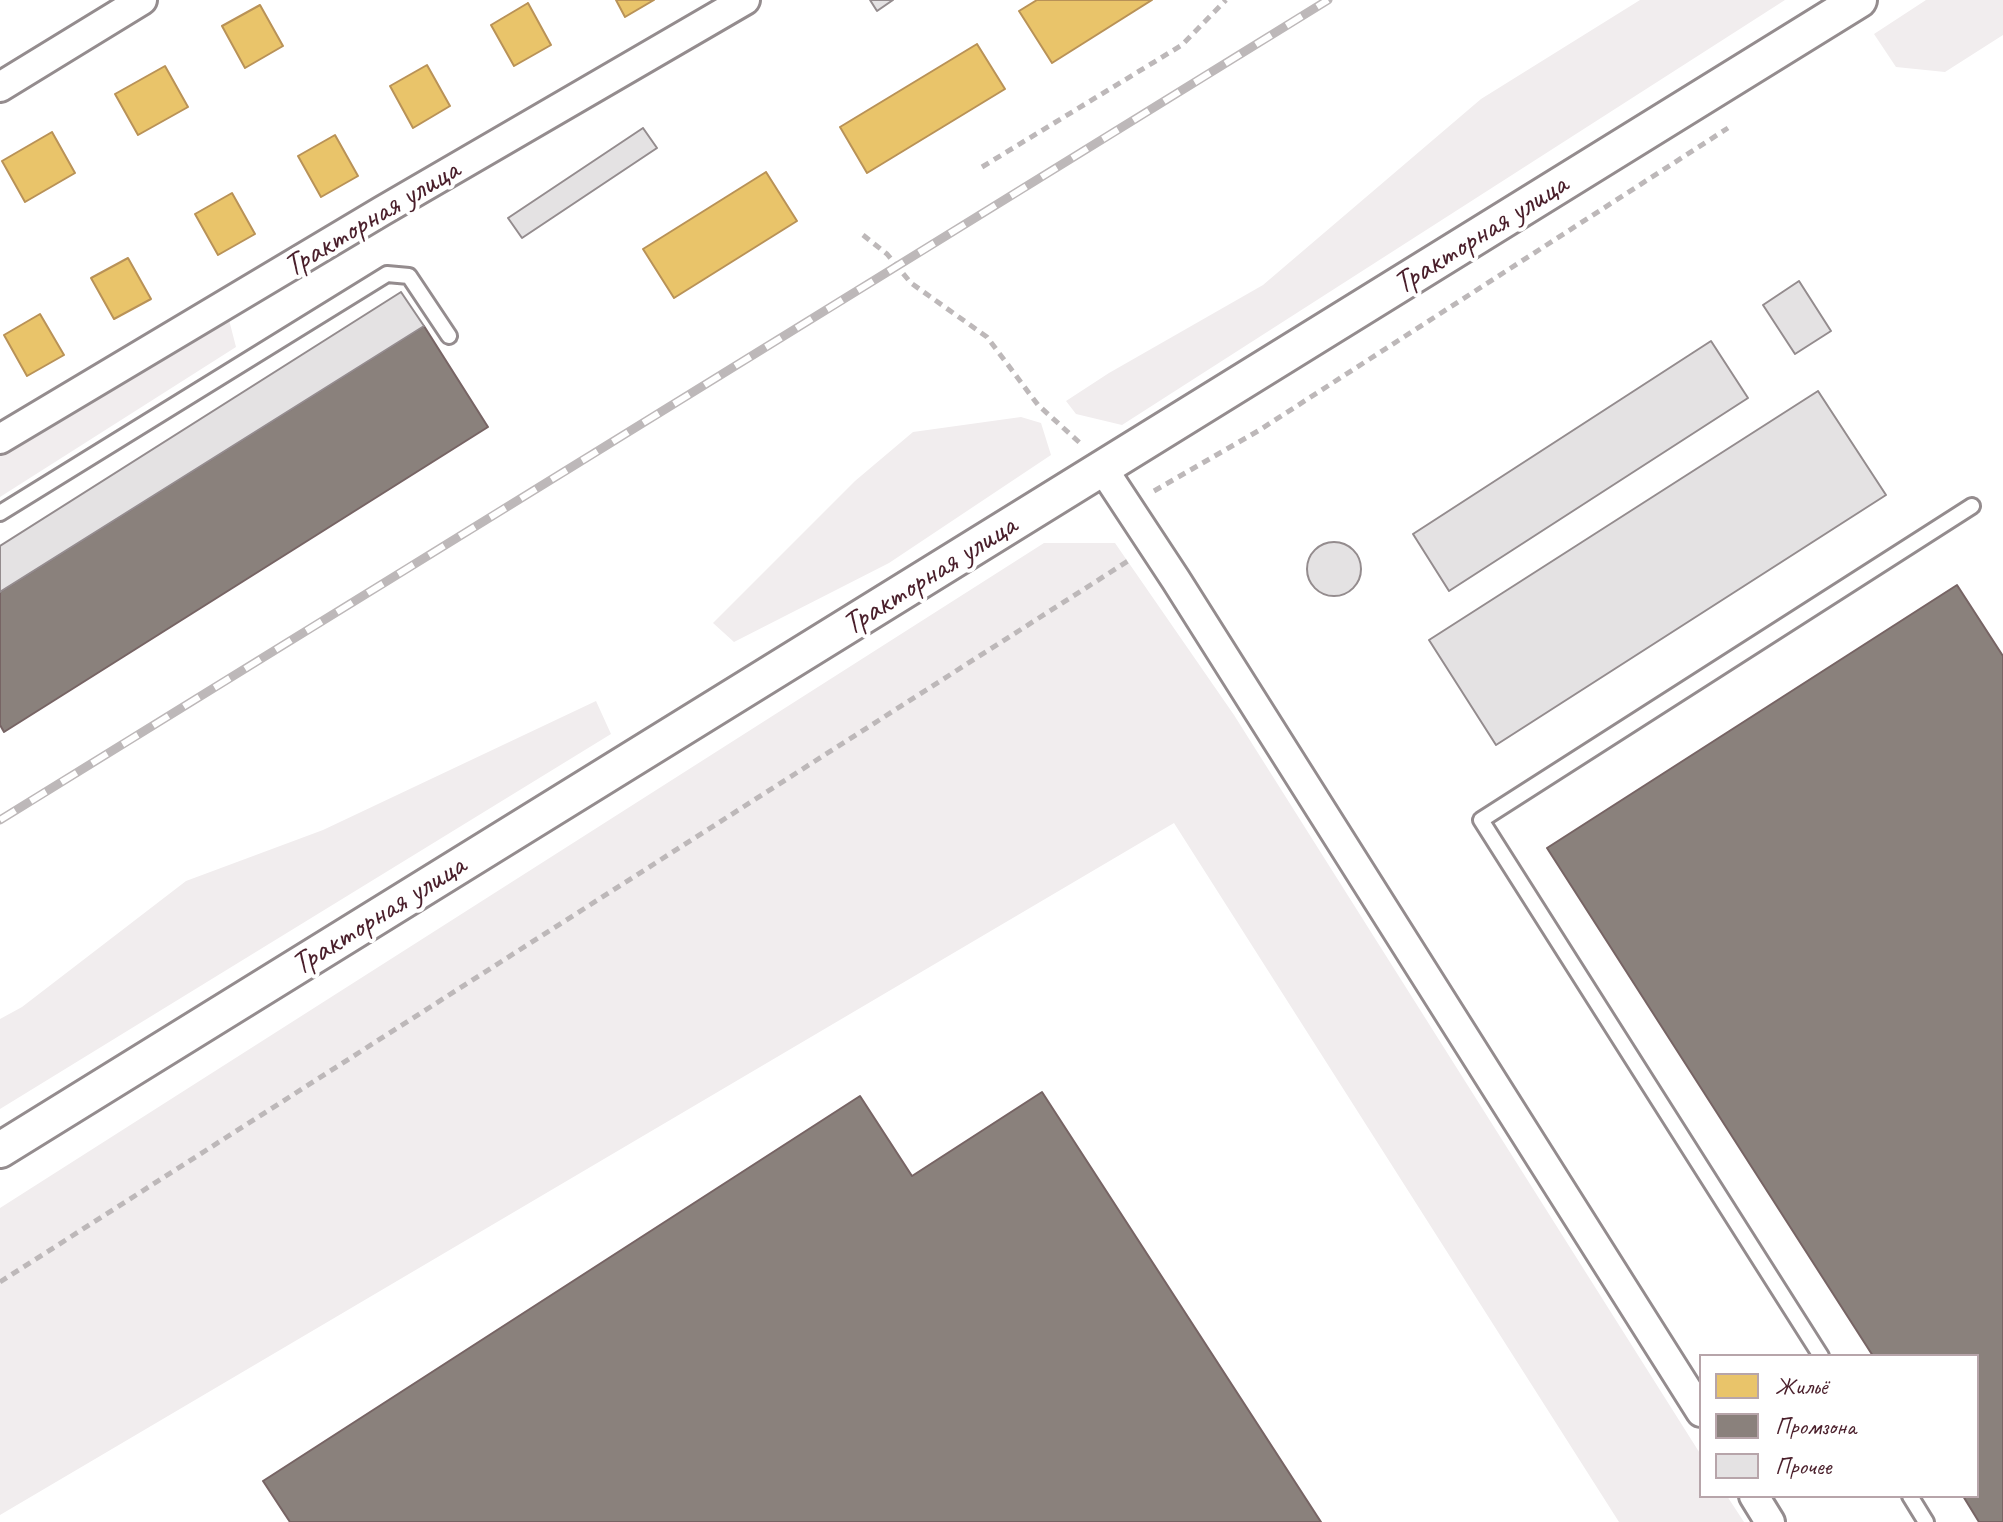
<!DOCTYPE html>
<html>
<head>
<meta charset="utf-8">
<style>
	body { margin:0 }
	#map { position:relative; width:2003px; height:1522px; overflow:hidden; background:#fff; font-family:Caveat,sans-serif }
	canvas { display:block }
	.legend { position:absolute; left:1699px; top:1354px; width:280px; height:144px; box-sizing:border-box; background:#fff; border:2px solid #b7a5aa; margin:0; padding:10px 14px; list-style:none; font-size:24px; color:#4a1f2b }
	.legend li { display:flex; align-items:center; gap:16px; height:40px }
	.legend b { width:40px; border:2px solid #b7a5aa }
</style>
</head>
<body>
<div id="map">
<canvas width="2003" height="1522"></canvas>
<ul class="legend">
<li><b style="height:22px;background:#e9c46a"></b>Жильё</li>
<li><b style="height:22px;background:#8a817c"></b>Промзона</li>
<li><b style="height:22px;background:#e4e2e3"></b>Прочее</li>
</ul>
</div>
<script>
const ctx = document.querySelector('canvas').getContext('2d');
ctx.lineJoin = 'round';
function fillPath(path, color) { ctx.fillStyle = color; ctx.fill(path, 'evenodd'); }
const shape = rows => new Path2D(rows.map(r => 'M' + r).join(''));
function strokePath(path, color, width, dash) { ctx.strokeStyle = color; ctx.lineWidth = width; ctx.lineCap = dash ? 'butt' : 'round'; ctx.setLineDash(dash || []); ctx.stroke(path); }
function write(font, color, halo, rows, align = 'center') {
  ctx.font = font + ' Caveat,sans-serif'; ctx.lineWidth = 8; ctx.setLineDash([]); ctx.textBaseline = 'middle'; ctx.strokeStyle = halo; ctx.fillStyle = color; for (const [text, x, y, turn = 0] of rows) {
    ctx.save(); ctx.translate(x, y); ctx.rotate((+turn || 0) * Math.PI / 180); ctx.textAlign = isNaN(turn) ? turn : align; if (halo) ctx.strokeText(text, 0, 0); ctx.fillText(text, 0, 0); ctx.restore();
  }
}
const built = shape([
	[1640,0,1785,0,1122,425,1076,414,1066,401,1109,373,1263,285,1481,99],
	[1926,0,2003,0,2003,35,1945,72,1896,67,1874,34],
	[228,316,236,347,0,497,0,455],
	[1021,417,1041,423,1051,455,889,563,734,642,713,623,855,481,913,432],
	[1044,543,1115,543,1234,715,1701,1455,1701,1496,1727,1496,1744,1522,1619,1522,1174,823,0,1515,0,1208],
	[596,701,611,734,0,1109,0,1019,22,1007,186,881,323,830]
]);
const homes = shape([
	[616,0,654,0,625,17,616,0],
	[1037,0,1152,0,1052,63,1019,11,1037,0],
	[528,3,551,45,514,66,491,25,528,3],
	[260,5,283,46,245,68,222,26,260,5],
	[977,44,1005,89,867,173,840,127,977,44],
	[427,65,450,106,413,128,390,86,427,65],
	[165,66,188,107,138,135,115,94,165,66],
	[52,132,75,173,25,202,2,161,52,132],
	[335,135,358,176,321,197,298,156,335,135],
	[766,172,797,221,674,298,643,249,766,172],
	[232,193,255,234,218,255,195,214,232,193],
	[128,258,151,299,114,319,91,278,128,258],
	[40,314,64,355,27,376,4,335,40,314]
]);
const industry = shape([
	[424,326,488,427,4,732,0,725,0,592,424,326],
	[1957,585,2003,656,2003,1522,1979,1522,1963,1496,1977,1496,1977,1356,1873,1356,1547,848,1957,585],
	[1042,1092,1321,1522,290,1522,263,1481,860,1096,912,1176,1042,1092]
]);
const building = shape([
	[870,0,893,0,877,11,870,0],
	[643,128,657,148,522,238,508,218,643,128],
	[1799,281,1831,331,1795,354,1763,305,1799,281],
	[401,292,424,326,0,592,0,546,401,292],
	[1711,341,1748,398,1449,591,1413,534,1711,341],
	[1818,391,1886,495,1496,745,1429,640,1818,391],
	'1307 569a27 27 0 1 1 54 0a27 27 0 1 1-54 0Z'
]);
const path = shape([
	[982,167,1182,45,1226,0],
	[863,235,887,254,911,283,987,337,1038,405,1080,443],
	[1154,491,1258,431,1728,128],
	[0,1282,1128,561]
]);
const service = shape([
	[0,513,387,274,409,276,449,336],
	[1821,1356,1481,820,1972,506],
	[1910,1496,1926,1522]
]);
const minor = shape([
	[0,87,142,0],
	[0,439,382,211,745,0],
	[1103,469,1176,580,1701,1412],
	[1754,1496,1770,1522]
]);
const tertiary = shape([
	[0,1150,1859,0]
]);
const rail = shape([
	[0,820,1328,0]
]);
const streetNames = [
	["Тракторная улица",372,219,-31],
	["Тракторная улица",1481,235,-32],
	["Тракторная улица",930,576,-32],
	["Тракторная улица",379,916,-32]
];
fillPath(built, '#f1edee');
fillPath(homes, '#e9c46a');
strokePath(homes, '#b99257', 2);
fillPath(industry, '#8a817c');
strokePath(industry, '#776464', 2);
fillPath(building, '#e4e2e3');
strokePath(building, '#948c8e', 2);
strokePath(service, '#948c8e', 20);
strokePath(minor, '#948c8e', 34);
strokePath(tertiary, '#948c8e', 40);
strokePath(path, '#bdb8b9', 5, [8, 6]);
strokePath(service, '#fff', 14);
strokePath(minor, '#fff', 28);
strokePath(tertiary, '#fff', 34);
strokePath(rail, '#bdb8b9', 9);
strokePath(rail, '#fff', 6, [18]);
write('32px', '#4a1f2b', '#fff', streetNames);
</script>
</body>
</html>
